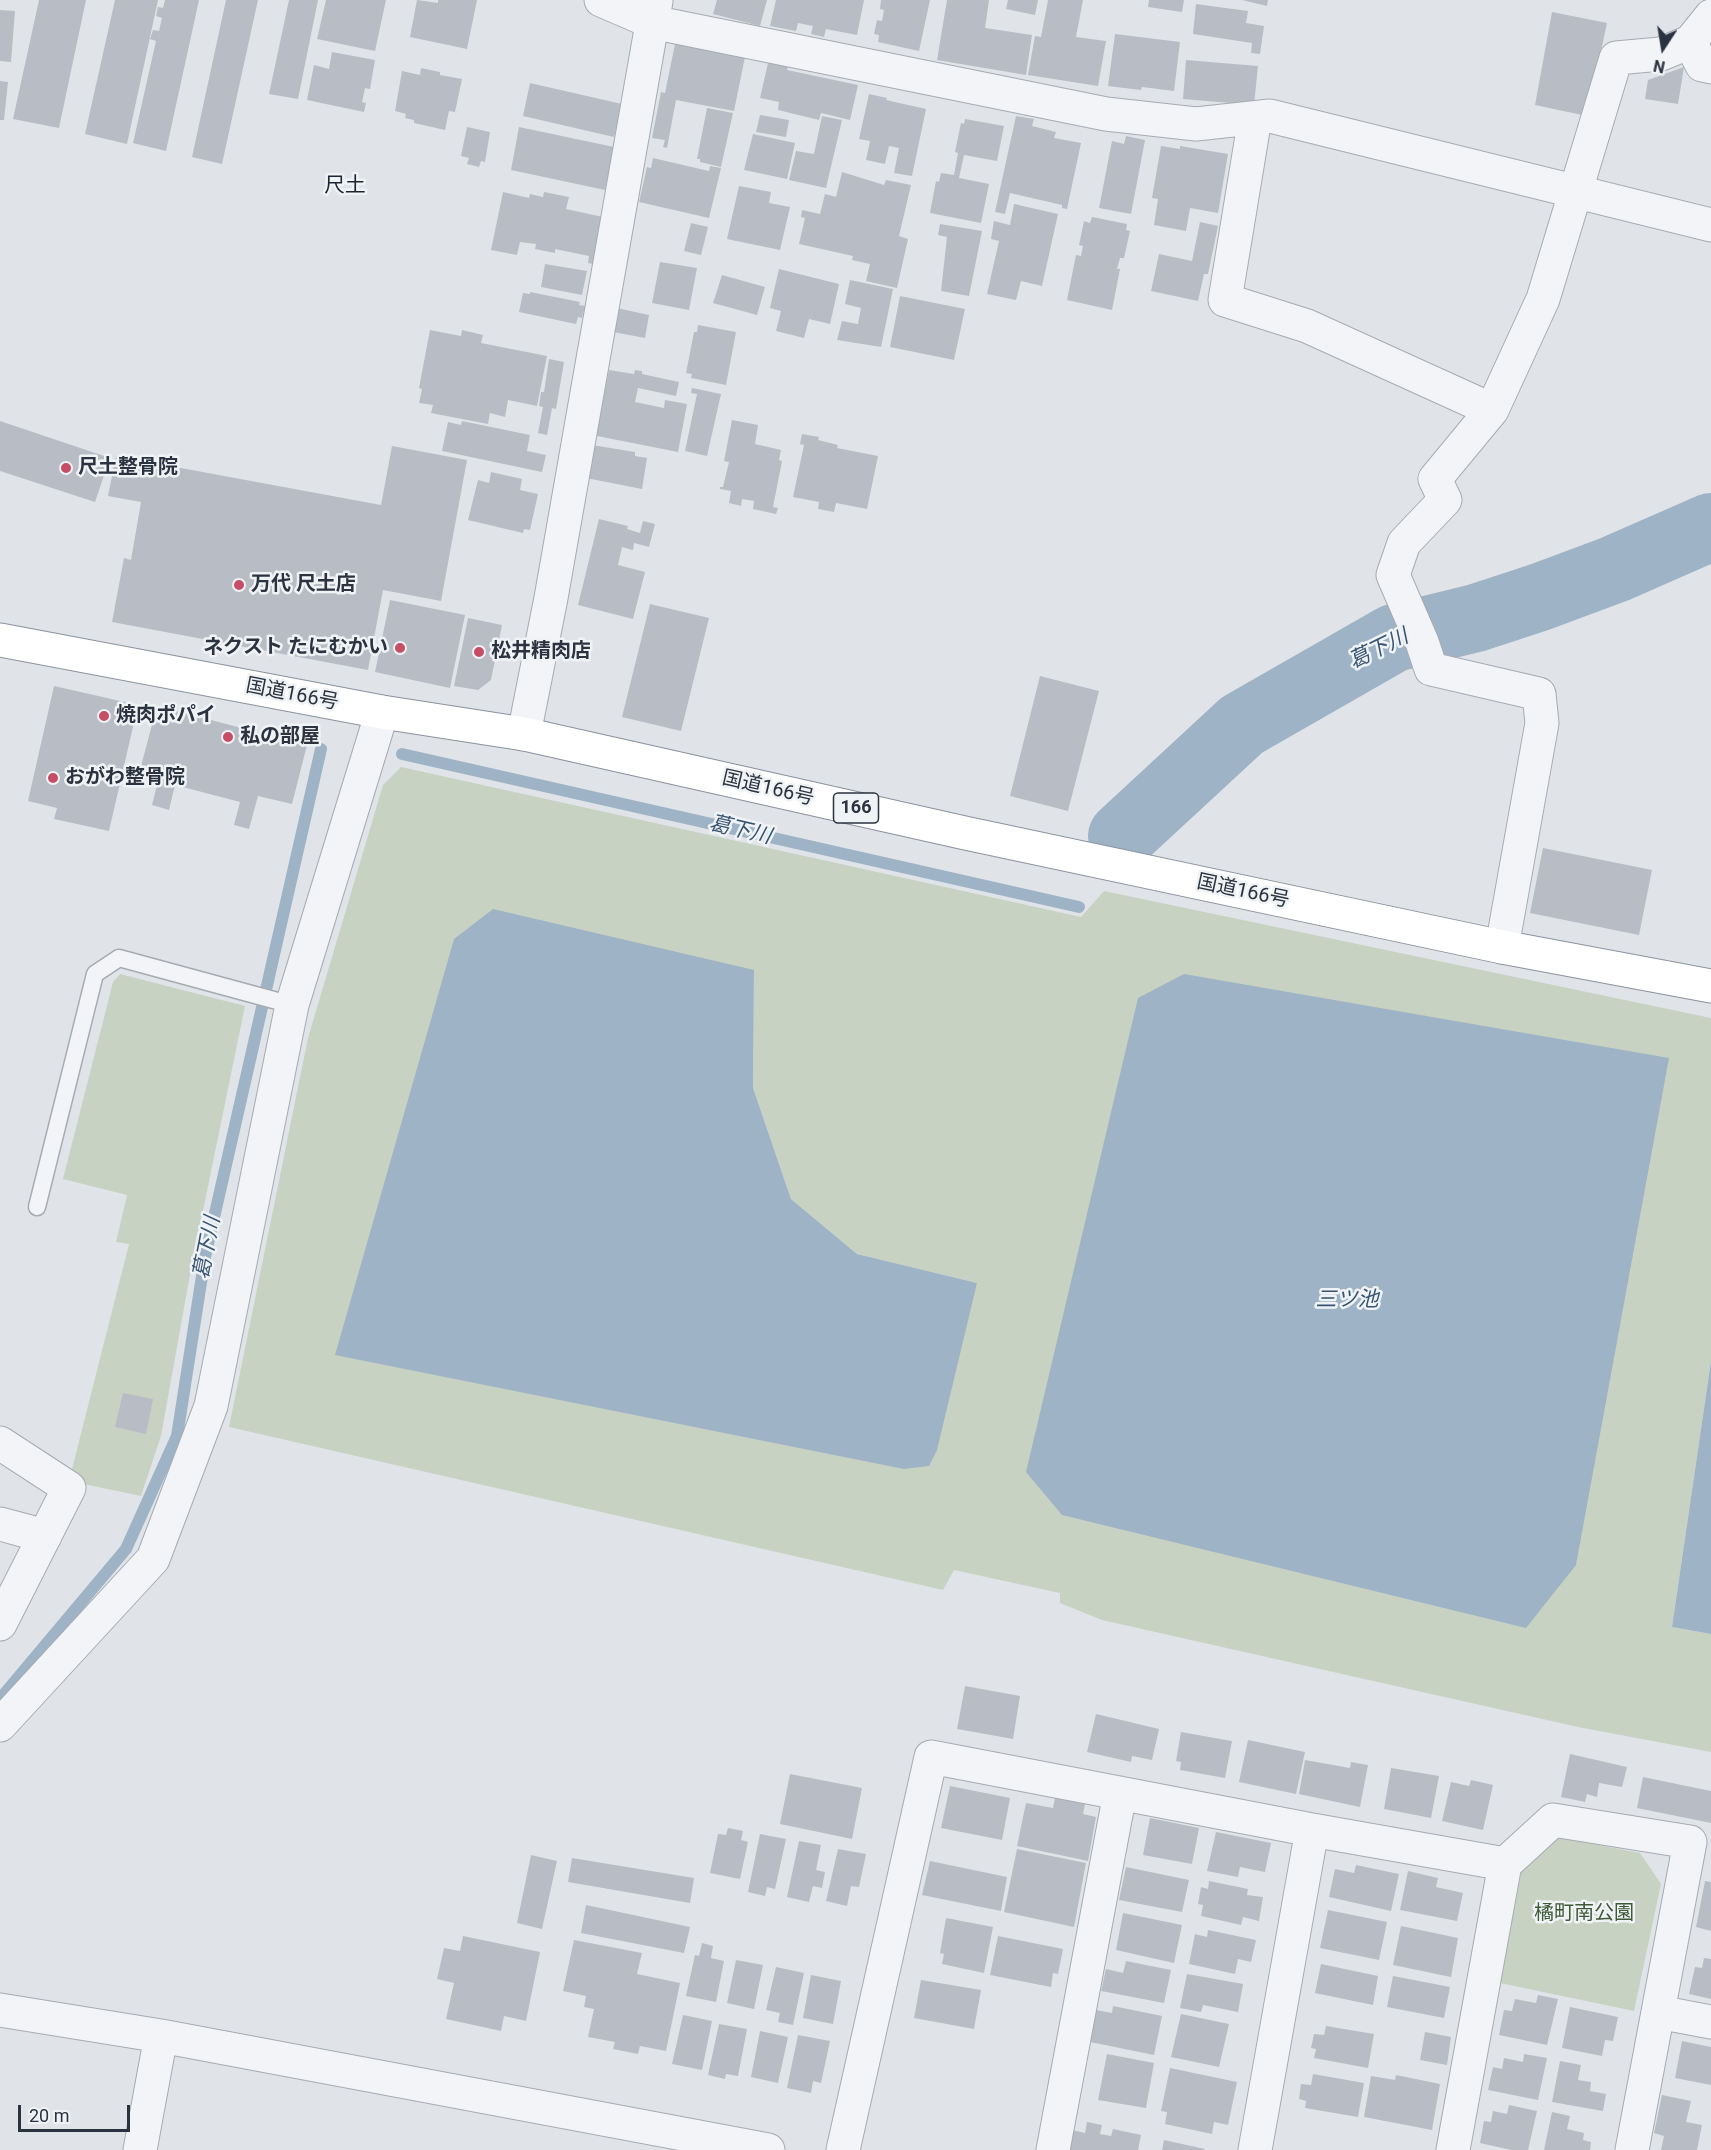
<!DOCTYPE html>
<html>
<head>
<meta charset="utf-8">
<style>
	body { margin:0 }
	#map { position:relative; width:1711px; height:2150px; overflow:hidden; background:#e0e4e8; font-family:Roboto,sans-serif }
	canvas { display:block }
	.north { position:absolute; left:1633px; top:18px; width:60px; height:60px; -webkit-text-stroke:4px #f0f3f6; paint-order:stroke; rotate:192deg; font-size:16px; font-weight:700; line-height:24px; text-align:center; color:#2a333f }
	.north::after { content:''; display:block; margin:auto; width:21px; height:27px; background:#2a333f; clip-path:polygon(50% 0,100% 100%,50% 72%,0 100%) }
	.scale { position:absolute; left:18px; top:2105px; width:112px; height:27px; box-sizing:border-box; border:3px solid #2a333f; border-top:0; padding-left:8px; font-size:18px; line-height:21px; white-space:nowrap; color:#2a333f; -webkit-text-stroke:4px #f0f3f6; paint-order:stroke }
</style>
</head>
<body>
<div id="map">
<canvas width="1711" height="2150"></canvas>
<div class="north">N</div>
<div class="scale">20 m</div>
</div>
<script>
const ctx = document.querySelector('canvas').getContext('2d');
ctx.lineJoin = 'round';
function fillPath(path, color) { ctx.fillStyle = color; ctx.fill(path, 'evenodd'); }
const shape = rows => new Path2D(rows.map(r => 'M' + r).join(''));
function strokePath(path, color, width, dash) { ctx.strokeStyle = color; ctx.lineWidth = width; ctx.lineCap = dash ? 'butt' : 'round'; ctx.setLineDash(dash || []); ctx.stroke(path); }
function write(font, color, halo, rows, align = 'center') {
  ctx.font = font + ' Roboto,"Noto Sans JP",sans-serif'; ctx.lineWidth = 5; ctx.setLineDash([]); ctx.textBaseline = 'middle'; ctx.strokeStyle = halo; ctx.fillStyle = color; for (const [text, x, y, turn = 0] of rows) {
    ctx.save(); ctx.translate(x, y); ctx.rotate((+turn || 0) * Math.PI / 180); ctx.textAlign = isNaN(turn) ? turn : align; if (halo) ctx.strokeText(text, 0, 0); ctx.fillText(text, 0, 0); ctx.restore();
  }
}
const green = shape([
	[401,767,1081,917,1104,891,1711,1018,1711,1361,1672,1627,1711,1634,1711,1752,1578,1727,1102,1620,1060,1603,1060,1593,954,1570,943,1590,229,1427,308,1038,383,785],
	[754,970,753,1088,791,1199,857,1254,977,1283,335,1355],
	[120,974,245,1006,191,1269,161,1436,141,1496,69,1481,129,1244,116,1242,127,1195,63,1179,113,982],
	[1557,1837,1640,1853,1661,1884,1634,2011,1500,1983,1524,1858]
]);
const water = shape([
	[493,909,754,970,753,1088,791,1199,857,1254,977,1283,937,1450,929,1466,904,1469,335,1355,454,939],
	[1184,974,1669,1058,1576,1565,1526,1628,1062,1515,1026,1472,1138,998],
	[1711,1361,1711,1634,1672,1627]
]);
const stream = shape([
	[402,754,1079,907],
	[0,1699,126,1549,177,1436,205,1257,321,749]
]);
const river = shape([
	[1122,836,1242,725,1394,638,1476,618,1540,597,1615,569,1711,527]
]);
const building = shape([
	[39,0,86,0,59,128,13,119],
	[115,0,158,0,127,144,85,134],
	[165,0,199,0,166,151,133,143,156,41,150,39,153,30,159,31,162,18,156,16,158,7,163,8],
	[226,0,258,0,222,164,192,157],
	[289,0,318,0,298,99,269,94],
	[326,0,386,0,375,51,317,39],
	[417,0,438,3,438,0,477,0,467,49,410,37],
	[717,0,767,0,760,26,713,14],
	[776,0,864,0,857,35,826,29,824,37,811,34,813,26,798,23,796,31,770,26],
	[881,0,930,0,919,51,878,42,879,35,874,34,877,20,882,21,884,10,880,9],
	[947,0,989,0,985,28,1032,35,1026,75,937,60],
	[1008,0,1038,0,1035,15,1006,9],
	[1048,0,1083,0,1076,37,1106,41,1098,86,1028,75,1035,36,1041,37],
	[1149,0,1184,0,1182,12,1148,7],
	[1242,0,1268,0,1267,6],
	[1196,4,1248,11,1246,23,1264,26,1260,54,1251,53,1252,43,1193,34],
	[0,10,15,11,11,62,0,61],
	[1552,12,1607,23,1587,116,1535,105],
	[1115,34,1180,42,1174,91,1142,87,1141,90,1108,86],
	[675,44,745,57,734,111,676,100,667,148,663,147,665,140,652,138,661,92,665,93],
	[332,52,375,60,370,89,365,88,362,102,366,103,364,112,307,100,314,65,329,69],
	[1186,60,1258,66,1254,105,1183,99],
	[768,63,788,67,787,70,858,85,850,120,821,113,819,120,778,110,779,102,760,98],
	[1684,67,1678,104,1645,99,1648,80],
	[421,68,440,72,440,75,462,79,455,112,449,111,445,130,414,123,414,120,405,118,406,114,395,111,402,71,420,75],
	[0,81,8,82,4,120,0,120],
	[530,83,622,104,614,137,523,116],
	[869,94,887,98,886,100,926,109,912,176,894,173,899,148,889,146,885,164,866,160,870,141,859,139],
	[707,108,733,113,721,167,700,162,700,159,697,159],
	[760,115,789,120,786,137,756,132],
	[822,116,842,120,826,188,789,180,796,151,814,154],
	[1016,116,1034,119,1032,126,1056,132,1054,138,1081,143,1067,209,1062,208,1062,205,1010,193,1005,214,995,212],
	[965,119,1004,126,997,161,964,155,959,178,989,184,981,223,930,213,936,181,939,182,941,173,954,175,958,153,955,152,961,123,964,124],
	[467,127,490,132,485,162,481,161,479,167,467,164,469,158,461,156],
	[519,127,614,147,605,190,511,170],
	[753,134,795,143,787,179,744,170],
	[1126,136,1145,140,1131,214,1099,208,1112,141,1124,144],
	[1161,146,1180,149,1180,146,1228,154,1218,213,1190,208,1186,231,1154,225,1158,199,1152,198],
	[653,158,709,171,710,166,721,168,709,218,639,202,647,167,651,168],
	[842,172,884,185,886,180,911,185,899,236,908,239,897,288,866,281,870,264,852,260,853,256,799,244,805,218,801,217,802,210,820,214,825,194,836,197],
	[739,186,771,192,769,203,790,207,780,250,727,239],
	[503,192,529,198,530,194,543,197,544,192,569,197,566,209,603,217,593,264,588,263,589,256,555,249,555,253,535,249,536,244,520,242,517,255,491,250],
	[1014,204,1058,214,1042,286,1021,281,1016,300,987,294,999,241,991,239,994,221,1010,225],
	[1092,217,1127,224,1126,230,1130,231,1124,258,1120,258,1117,269,1120,269,1112,310,1067,300,1076,255,1081,256,1083,246,1079,245,1084,221,1090,223],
	[1200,222,1218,226,1208,274,1204,274,1198,301,1151,291,1159,254,1192,261],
	[691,223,708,227,701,255,684,251],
	[940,224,982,231,969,296,941,291,947,237,938,235],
	[660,262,697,268,689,310,652,303],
	[545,264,587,271,582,295,541,287],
	[779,269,839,284,830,324,809,319,804,338,776,331,781,311,770,308],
	[722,275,765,287,757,315,713,303],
	[850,280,893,289,881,347,837,340,842,321,858,324,861,308,845,304],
	[530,292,580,302,579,305,585,306,582,318,578,317,576,324,519,312,523,293,530,294],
	[900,296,965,309,954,360,890,347],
	[617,308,649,315,645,338,613,332],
	[698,325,736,332,726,385,691,378,692,374,686,373,694,332,697,332],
	[430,330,461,336,462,330,483,335,481,343,547,356,537,406,508,400,505,417,490,413,488,424,431,413,433,405,419,403,422,389,419,388],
	[549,359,564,362,556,409,552,408,547,435,538,433,543,407,539,406,541,392,544,392],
	[609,370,634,374,635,370,642,371,642,374,679,382,676,396,638,388,635,402,664,408,665,400,687,404,678,452,592,435,598,408,601,409],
	[692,388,721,394,707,456,685,451,697,394,691,393],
	[732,420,758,425,755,444,781,450,779,460,782,461,773,507,778,508,776,514,753,509,754,501,742,499,741,506,729,503,731,491,720,489,720,487,723,487,729,462,724,461],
	[0,421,110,458,95,502,0,471],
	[462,421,530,435,527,451,546,455,542,472,442,451,448,422,461,425],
	[802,434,819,437,818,440,838,445,837,448,878,456,867,509,836,503,834,512,818,509,819,502,793,497,804,445,800,444],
	[592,445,635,452,635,456,647,458,642,489,586,478],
	[392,446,467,460,441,601,383,590,368,670,112,622,124,558,131,560,141,502,108,496,116,456,381,505],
	[491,472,522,479,520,490,538,494,530,530,524,529,523,533,468,520,478,480,489,483],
	[599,519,628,526,627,529,640,533,643,521,655,524,649,547,634,543,633,550,622,547,618,565,645,572,633,619,578,605],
	[390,600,465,615,450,688,375,672],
	[650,604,709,618,681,731,622,717],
	[468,618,502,625,491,680,478,690,454,686],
	[1040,676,1099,691,1068,811,1010,796],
	[54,686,138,705,109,831,54,819,57,808,28,801],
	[157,706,307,745,292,804,258,796,249,829,234,825,240,802,175,785,169,810,152,805,158,781,152,779,154,770,141,766],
	[1543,848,1652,870,1639,935,1530,913],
	[123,1393,153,1399,146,1434,115,1427],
	[965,1686,1020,1696,1013,1739,957,1729],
	[1096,1714,1159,1729,1152,1760,1132,1756,1131,1762,1087,1752],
	[1181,1732,1232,1741,1225,1778,1180,1770,1181,1762,1176,1761],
	[1248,1740,1305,1752,1296,1794,1239,1782],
	[1570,1754,1627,1767,1622,1787,1599,1783,1597,1797,1587,1794,1585,1802,1561,1797],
	[1305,1760,1350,1768,1351,1762,1368,1765,1360,1807,1299,1794],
	[1391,1768,1439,1776,1431,1818,1384,1809],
	[790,1774,862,1788,852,1839,780,1824],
	[1643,1777,1711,1791,1711,1823,1637,1808],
	[1471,1780,1493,1785,1483,1830,1442,1821,1451,1782,1469,1786],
	[950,1786,1010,1798,1002,1840,941,1828],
	[1055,1798,1085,1804,1083,1814,1096,1817,1088,1861,1017,1846,1026,1803,1053,1808],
	[1150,1818,1199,1828,1192,1864,1143,1855],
	[728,1828,743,1831,741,1840,748,1842,740,1879,710,1873,718,1834,726,1835],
	[1216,1832,1271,1843,1265,1872,1240,1867,1238,1877,1207,1871],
	[760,1834,786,1839,775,1889,767,1887,765,1896,748,1892],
	[799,1841,821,1845,816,1870,825,1872,822,1888,813,1886,809,1902,787,1897],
	[838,1849,866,1854,859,1887,851,1886,847,1906,826,1901],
	[1017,1849,1086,1863,1074,1927,1004,1912],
	[531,1855,557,1861,542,1929,517,1923],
	[572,1858,694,1878,690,1903,568,1882],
	[930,1861,1007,1877,1001,1911,922,1895],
	[1356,1865,1399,1874,1391,1911,1329,1897,1335,1869,1354,1873],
	[1126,1867,1189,1880,1182,1912,1119,1900],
	[1408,1871,1438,1878,1436,1887,1463,1893,1457,1921,1400,1910],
	[1209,1881,1248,1889,1247,1895,1263,1897,1259,1921,1243,1917,1241,1925,1201,1916,1203,1905,1198,1904,1201,1887,1208,1889],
	[1705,1881,1711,1882,1711,1931,1696,1927],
	[586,1905,690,1927,684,1953,581,1933],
	[1328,1910,1387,1922,1379,1960,1320,1948],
	[1123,1913,1182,1925,1174,1963,1116,1950],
	[946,1918,993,1927,984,1973,942,1964,944,1954,940,1953],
	[1401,1926,1458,1938,1451,1977,1393,1965],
	[1208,1930,1256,1940,1251,1962,1238,1959,1235,1974,1189,1964,1195,1934,1207,1937],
	[463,1936,540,1952,526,2021,504,2016,501,2031,446,2019,454,1983,437,1979,444,1948,460,1951],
	[998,1936,1063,1949,1058,1974,1053,1973,1051,1987,990,1975],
	[574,1940,642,1953,637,1974,680,1983,666,2051,640,2046,638,2054,613,2049,615,2042,588,2037,594,2009,584,2007,586,1996,563,1991],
	[702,1943,713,1946,711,1958,724,1961,716,2002,686,1996,695,1955,699,1956],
	[1704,1958,1711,1959,1711,1999,1689,1994,1695,1967,1702,1968],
	[736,1960,763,1965,754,2009,727,2003],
	[1126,1961,1171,1970,1164,2003,1101,1991,1106,1969,1123,1973],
	[1321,1964,1378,1976,1373,2005,1315,1993],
	[776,1967,804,1973,793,2025,778,2022,780,2013,766,2010],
	[1187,1974,1243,1984,1238,2012,1203,2005,1201,2012,1180,2008],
	[811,1975,841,1981,833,2024,803,2018],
	[1393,1976,1450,1987,1444,2018,1387,2007],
	[921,1980,981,1990,974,2029,914,2018],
	[1538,1995,1558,1999,1547,2045,1499,2035,1504,2010,1512,2011,1515,1999,1536,2003],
	[1113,2006,1162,2016,1154,2055,1090,2042,1096,2010,1112,2013],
	[1570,2007,1618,2017,1613,2041,1605,2040,1602,2056,1562,2048],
	[1181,2014,1229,2024,1219,2067,1171,2057],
	[683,2015,712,2021,702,2070,672,2064],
	[719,2024,747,2029,738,2076,726,2074,725,2079,708,2075],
	[1326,2026,1374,2034,1368,2068,1314,2058,1316,2049,1311,2048,1314,2034,1324,2035],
	[760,2031,788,2037,778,2083,751,2077],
	[1425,2032,1451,2037,1447,2065,1420,2060],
	[798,2035,830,2041,821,2083,813,2081,811,2093,787,2088],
	[1682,2041,1711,2047,1711,2085,1675,2078],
	[1107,2054,1154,2063,1146,2108,1098,2100],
	[1524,2054,1547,2058,1538,2100,1488,2090,1493,2067,1502,2069,1504,2058,1523,2062],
	[1560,2061,1581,2065,1578,2080,1591,2082,1590,2091,1606,2094,1603,2111,1552,2102],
	[1170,2068,1237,2082,1228,2125,1214,2122,1212,2134,1165,2124,1167,2112,1161,2111],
	[1313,2074,1364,2083,1358,2117,1305,2108,1306,2101,1299,2099,1301,2084,1311,2085],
	[1396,2075,1440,2084,1432,2130,1364,2117,1371,2076,1395,2080],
	[1662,2095,1691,2101,1686,2122,1702,2125,1697,2150,1661,2150,1664,2136,1654,2133],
	[1509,2105,1537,2111,1528,2150,1511,2150,1480,2143,1484,2121,1491,2122,1493,2111,1507,2114],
	[1552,2112,1570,2116,1567,2129,1584,2133,1583,2140,1591,2142,1590,2150,1544,2150],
	[1087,2122,1102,2125,1100,2134,1111,2136,1113,2129,1141,2135,1138,2150,1068,2150,1072,2130,1085,2133],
	[1164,2140,1205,2149,1204,2150,1162,2150]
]);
const service = shape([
	[37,1207,95,974,119,958,292,1005]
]);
const minor = shape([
	[601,0,652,22,1106,114,1196,124,1270,116,1711,225],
	[1690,42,1702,65,1711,67],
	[1255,118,1225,300,1307,326,1492,410],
	[524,734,551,598,656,1],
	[1502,947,1542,723,1539,694,1431,669,1422,642,1393,575,1404,543,1445,500,1435,479,1492,410,1543,299,1616,58,1661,54,1690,42,1711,16],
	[0,1443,69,1488,0,1624],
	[0,1524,45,1536],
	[0,1725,153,1559,211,1406,292,1005,382,712],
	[0,2010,161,2036,768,2150],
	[1658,2012,1711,2022],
	[140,2150,161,2036],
	[843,2150,931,1757,1312,1830,1505,1864,1553,1820,1690,1842,1632,2150],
	[1053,2150,1120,1793],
	[1255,2150,1312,1830],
	[1453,2150,1505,1864]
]);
const trunk = shape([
	[0,640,382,712,524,734,965,833,1502,947,1711,986]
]);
const markers = [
	[66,468,6,"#c64d66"],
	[239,585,6,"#c64d66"],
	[400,648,6,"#c64d66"],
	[479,652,6,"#c64d66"],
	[104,716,6,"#c64d66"],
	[228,737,6,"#c64d66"],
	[53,778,6,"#c64d66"]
];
const shields = [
	[856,808,45]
];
const shieldNames = [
	["166",856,808]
];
const poiNames = [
	["尺土整骨院",78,468],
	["万代 尺土店",251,585],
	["ネクスト たにむかい",388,648,"right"],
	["松井精肉店",491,652],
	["焼肉ポパイ",116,716],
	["私の部屋",240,737],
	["おがわ整骨院",65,778]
];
const streetNames = [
	["国道166号",292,695,11],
	["国道166号",768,789,13],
	["国道166号",1243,892,12]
];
const parkNames = [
	["橘町南公園",1584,1914]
];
const neighbourhoodNames = [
	["尺土",345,187]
];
const waterNames = [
	["葛下川",1379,650,-26],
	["葛下川",740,831,13],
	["葛下川",208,1248,-79],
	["三ツ池",1347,1301]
];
fillPath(green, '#c7d2c2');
fillPath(water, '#9eb4c6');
strokePath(stream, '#9eb4c6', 12);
strokePath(river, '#9eb4c6', 68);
fillPath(building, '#b8bdc5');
strokePath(service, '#a6abb2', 19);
strokePath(minor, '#a6abb2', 35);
strokePath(trunk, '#89929e', 35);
strokePath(service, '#f3f4f7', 16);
strokePath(minor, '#f3f4f7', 33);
strokePath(trunk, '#fff', 33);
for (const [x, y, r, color] of markers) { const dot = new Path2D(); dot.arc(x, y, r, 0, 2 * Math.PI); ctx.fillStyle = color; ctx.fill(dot); strokePath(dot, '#f0f3f6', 2); }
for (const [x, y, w] of shields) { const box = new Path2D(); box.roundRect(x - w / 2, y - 15, w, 30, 4.5); ctx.fillStyle = '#f0f3f6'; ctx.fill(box); strokePath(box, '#2a333f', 1.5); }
write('bold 18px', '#2a333f', null, shieldNames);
write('bold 20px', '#2a333f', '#f0f3f6', poiNames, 'left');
write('20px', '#2a333f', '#f0f3f6', streetNames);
write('20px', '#405a38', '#f0f3f6', parkNames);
write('21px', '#1c2430', '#f0f3f6', neighbourhoodNames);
write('italic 21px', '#375470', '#f0f3f6', waterNames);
</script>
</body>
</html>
